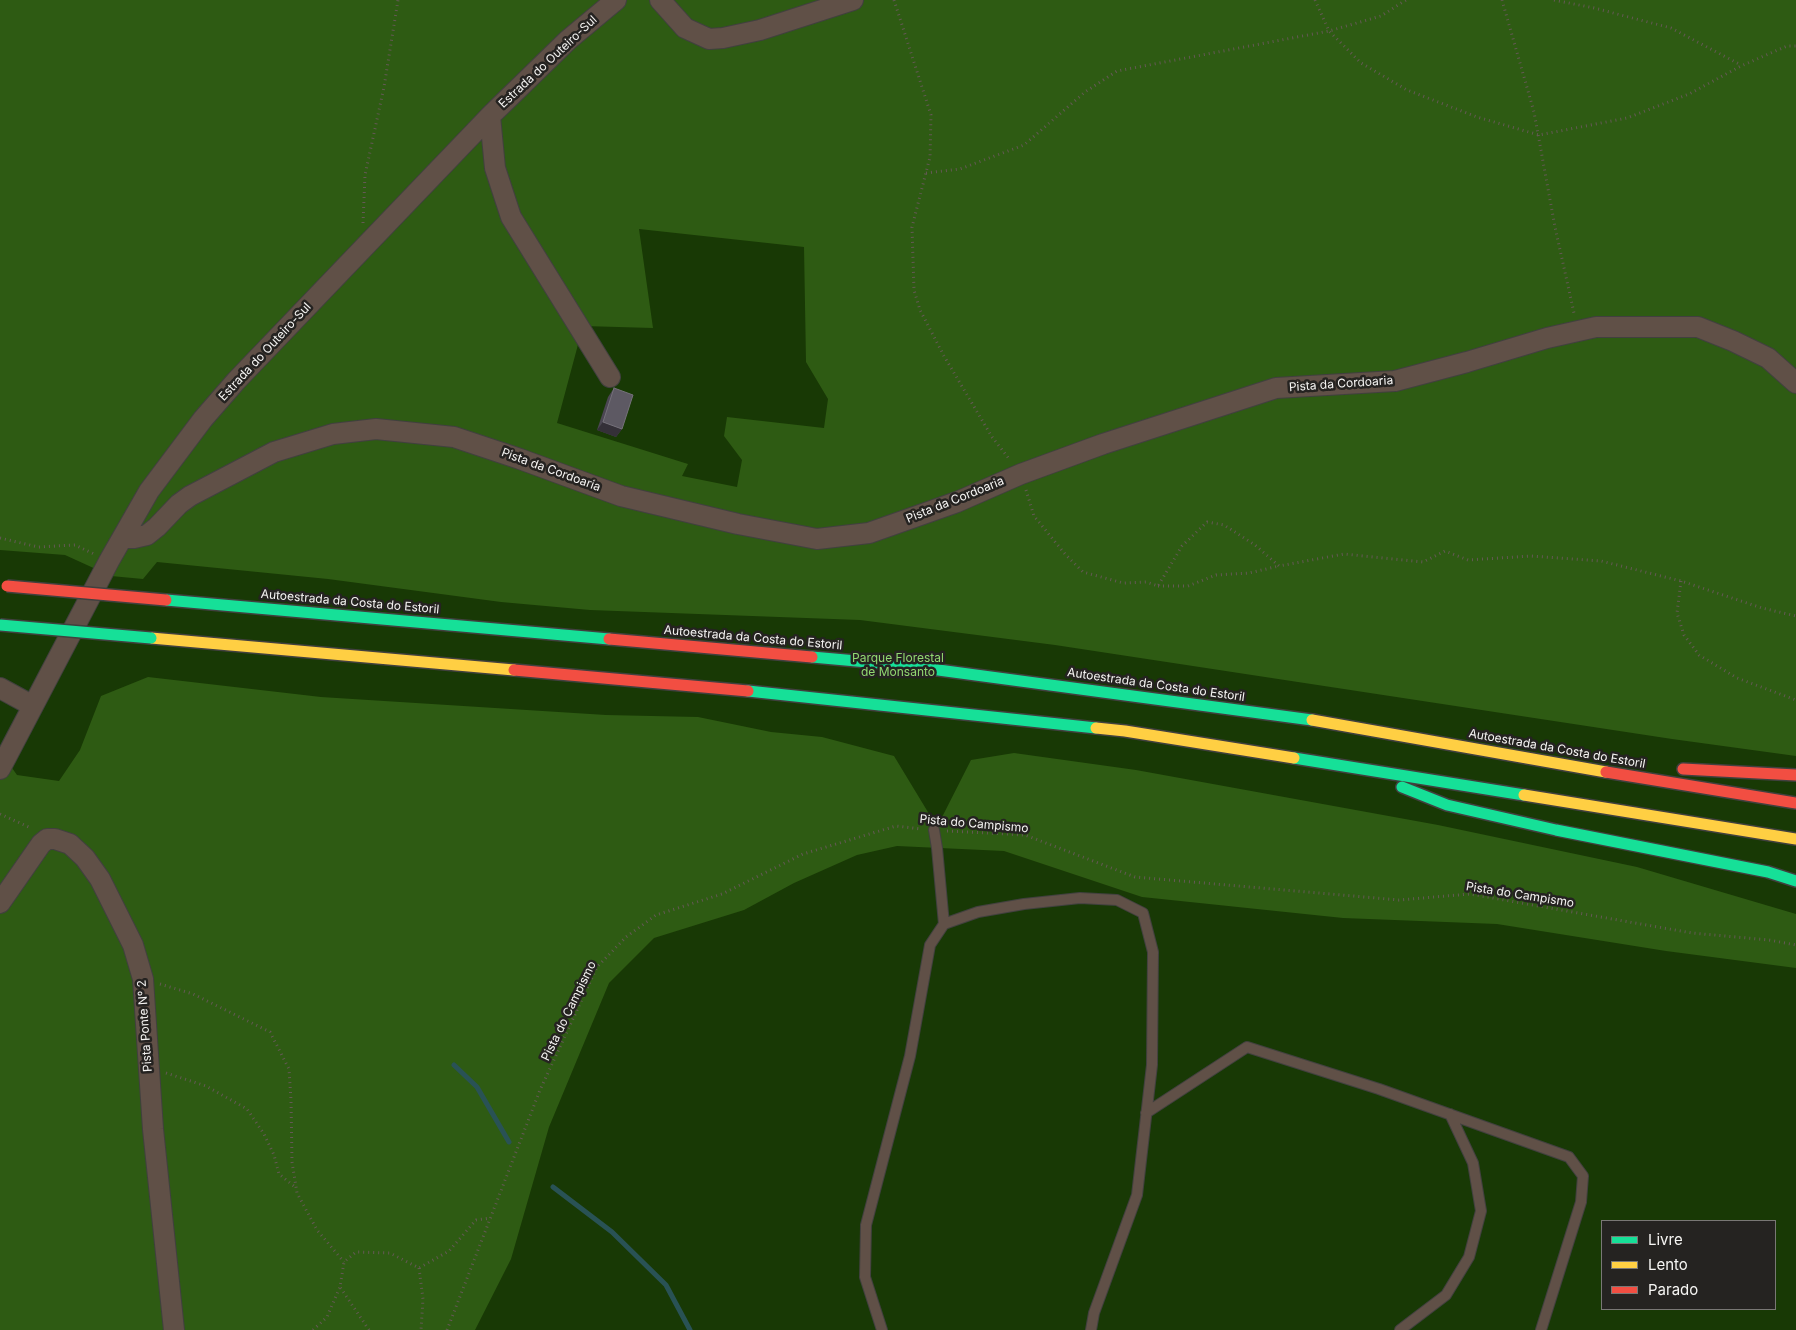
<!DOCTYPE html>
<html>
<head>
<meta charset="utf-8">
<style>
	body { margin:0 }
	#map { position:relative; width:1796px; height:1330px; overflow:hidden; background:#242322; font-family:Inter,sans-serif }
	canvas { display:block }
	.legend { position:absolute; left:1601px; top:1220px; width:175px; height:90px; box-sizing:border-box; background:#252321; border:1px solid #797775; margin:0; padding:6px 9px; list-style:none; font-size:15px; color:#f6f5f3 }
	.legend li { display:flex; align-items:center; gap:10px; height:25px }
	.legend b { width:25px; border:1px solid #797775 }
</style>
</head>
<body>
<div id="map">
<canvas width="1796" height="1330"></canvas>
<ul class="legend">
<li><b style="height:6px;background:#16e098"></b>Livre</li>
<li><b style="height:6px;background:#ffcf43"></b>Lento</li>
<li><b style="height:6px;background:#f24e42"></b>Parado</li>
</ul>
</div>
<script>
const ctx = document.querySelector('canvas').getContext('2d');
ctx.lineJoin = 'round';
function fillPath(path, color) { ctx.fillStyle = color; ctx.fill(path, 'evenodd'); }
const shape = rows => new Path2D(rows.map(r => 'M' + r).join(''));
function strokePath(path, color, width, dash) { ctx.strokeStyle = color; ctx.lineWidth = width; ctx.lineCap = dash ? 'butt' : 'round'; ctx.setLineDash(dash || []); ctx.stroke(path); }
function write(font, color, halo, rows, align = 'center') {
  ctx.font = font + ' Inter,sans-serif'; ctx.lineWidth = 5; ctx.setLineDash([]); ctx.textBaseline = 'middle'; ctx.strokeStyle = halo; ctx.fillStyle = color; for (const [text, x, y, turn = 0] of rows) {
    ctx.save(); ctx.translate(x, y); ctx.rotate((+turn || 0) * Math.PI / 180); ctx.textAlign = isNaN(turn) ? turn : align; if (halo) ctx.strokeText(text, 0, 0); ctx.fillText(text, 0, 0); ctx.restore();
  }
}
const green = shape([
	[0,0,1796,0,1796,1330,0,1330],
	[1602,1221,1775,1221,1775,1309,1602,1309]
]);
const forest = shape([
	[0,0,1796,0,1796,756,1672,739,1055,645,860,620,590,610,501,602,328,579,157,562,143,579,111,576,65,555,0,550],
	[639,229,804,247,806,362,828,399,824,428,727,417,724,436,742,460,737,487,682,476,688,464,557,423,583,326,653,328],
	[148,677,321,697,606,715,698,717,771,732,822,737,894,756,937,827,971,760,1014,753,1136,770,1438,825,1637,867,1796,914,1796,968,1666,951,1497,924,1343,918,1142,897,1004,851,897,846,857,855,794,883,744,910,654,938,609,983,549,1127,511,1259,475,1330,0,1330,0,751,17,775,59,781,80,750,101,696]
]);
const stream = shape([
	[454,1065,477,1087,509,1142],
	[553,1187,612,1232,666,1285,690,1330]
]);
const path = shape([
	[894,0,931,115,930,157,912,227,914,290,920,310,944,356,992,437,1010,460],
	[1315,0,1329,31,1361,63,1407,90,1477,117,1539,135,1627,118,1689,94,1741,66,1787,46,1796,46],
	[1502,0,1534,112,1555,227,1574,313],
	[1554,0,1594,8,1671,28,1741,65],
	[926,173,960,169,1024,145,1085,92,1117,71,1329,31,1381,16,1406,0],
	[363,223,365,175,384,87,398,0],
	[1026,490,1034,516,1065,554,1083,572,1123,583,1146,582,1158,586,1182,546,1207,522,1224,525,1255,545,1279,566,1344,554,1423,562,1445,551,1468,560,1531,556,1601,561,1681,581,1762,608,1796,616],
	[0,538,38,547,75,545,94,554],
	[1681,581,1677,613,1684,635,1699,655,1737,678,1796,700],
	[1158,586,1188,586,1216,575,1249,573,1279,566],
	[0,814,31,828],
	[947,831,1025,835,1135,877,1399,900,1470,894,1692,933,1769,940,1796,945],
	[160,984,193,994,270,1032,289,1069,291,1100,292,1162,297,1193,317,1230,344,1262],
	[166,1073,206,1086,247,1109,264,1134,274,1155,279,1174,295,1187],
	[419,1268,423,1299,421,1330],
	[313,1330,327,1317,340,1287],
	[369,1330,340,1287,344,1262,356,1252,390,1253,419,1268,449,1251,476,1220,491,1218],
	[447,1330,540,1090,597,967,626,937,656,915,722,894,803,854,896,826,921,829]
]);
const lane = shape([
	[934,830,937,848,944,924],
	[1146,1113,1247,1047,1379,1089,1569,1157,1583,1176,1581,1202,1541,1330],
	[882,1330,865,1277,866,1225,910,1056,930,945,944,924,978,912,1024,904,1080,898,1117,900,1143,913,1153,952,1152,1065,1137,1195,1094,1313,1091,1330],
	[1400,1330,1446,1295,1469,1257,1481,1211,1473,1163,1450,1114]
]);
const street = shape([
	[660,0,685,28,709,39,723,38,760,30,853,0],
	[490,116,495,168,511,217,610,377],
	[122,538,134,538,147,535,157,527,179,504,190,496,274,452,333,434,376,429,454,437,520,459,621,496,738,524,817,539,869,533,957,502,1021,474,1103,444,1276,388,1395,381,1467,362,1547,338,1596,327,1698,327,1733,341,1768,358,1796,383],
	[0,688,33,706],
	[0,769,109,561,149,491,203,419,236,381,490,116,568,40,616,0],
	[0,903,41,844,47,839,55,839,70,844,85,858,100,879,133,945,143,979,153,1129,174,1330]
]);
const fast = shape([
	[166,600,609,639],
	[812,657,901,665,1312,720],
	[748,691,1096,728],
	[1294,758,1524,795],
	[1402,787,1447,805,1556,830,1768,872,1796,881]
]);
const slow = shape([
	[151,638,514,670],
	[1312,720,1606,772],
	[1096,728,1125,731,1294,758],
	[1524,795,1796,839]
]);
const jam = shape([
	[609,639,812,657],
	[514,670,748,691],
	[1683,769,1796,775],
	[1606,772,1796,803]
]);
const fastBridge = shape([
	[0,625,151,638]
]);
const jamBridge = shape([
	[7,586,166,600]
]);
const wall = shape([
	[614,388,622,429,616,437,597,430,608,397]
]);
const shadedWall = shape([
	[603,422,622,429,616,437,597,430]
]);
const building = shape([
	[614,388,633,395,622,429,603,422,614,388]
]);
const streetNames = [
	["Estrada do Outeiro-Sul",548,62,-43],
	["Estrada do Outeiro-Sul",265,352,-47],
	["Pista da Cordoaria",1341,384,-4],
	["Pista da Cordoaria",551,470,20],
	["Pista da Cordoaria",955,500,-22],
	["Autoestrada da Costa do Estoril",350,602,5],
	["Autoestrada da Costa do Estoril",753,638,5],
	["Autoestrada da Costa do Estoril",1156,685,8],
	["Autoestrada da Costa do Estoril",1557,749,10],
	["Pista do Campismo",974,824,5],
	["Pista do Campismo",1520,895,9],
	["Pista do Campismo",569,1011,-64],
	["Pista Ponte Nº 2",145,1026,-94]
];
const parkNames = [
	["Parque Florestal",898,658],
	["de Monsanto",898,672]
];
fillPath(green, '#183905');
fillPath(forest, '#2e5b13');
strokePath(stream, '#295255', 5);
strokePath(lane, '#41403f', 12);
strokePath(street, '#41403f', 22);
strokePath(fast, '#41403f', 14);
strokePath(slow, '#41403f', 14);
strokePath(jam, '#41403f', 14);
strokePath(path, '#645954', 3, [1, 4]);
strokePath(lane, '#605047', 10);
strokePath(street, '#605047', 20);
strokePath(fast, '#16e098', 11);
strokePath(slow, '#ffcf43', 11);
strokePath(jam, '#f24e42', 11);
strokePath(fastBridge, '#41403f', 14, []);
strokePath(jamBridge, '#41403f', 14, []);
strokePath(fastBridge, '#16e098', 11);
strokePath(jamBridge, '#f24e42', 11);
fillPath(wall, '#4b4652');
fillPath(shadedWall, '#343038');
fillPath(building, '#5d5963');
strokePath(building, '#75717a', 1);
write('12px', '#f6f5f3', '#252321', streetNames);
write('12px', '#91d871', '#252321', parkNames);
</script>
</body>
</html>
